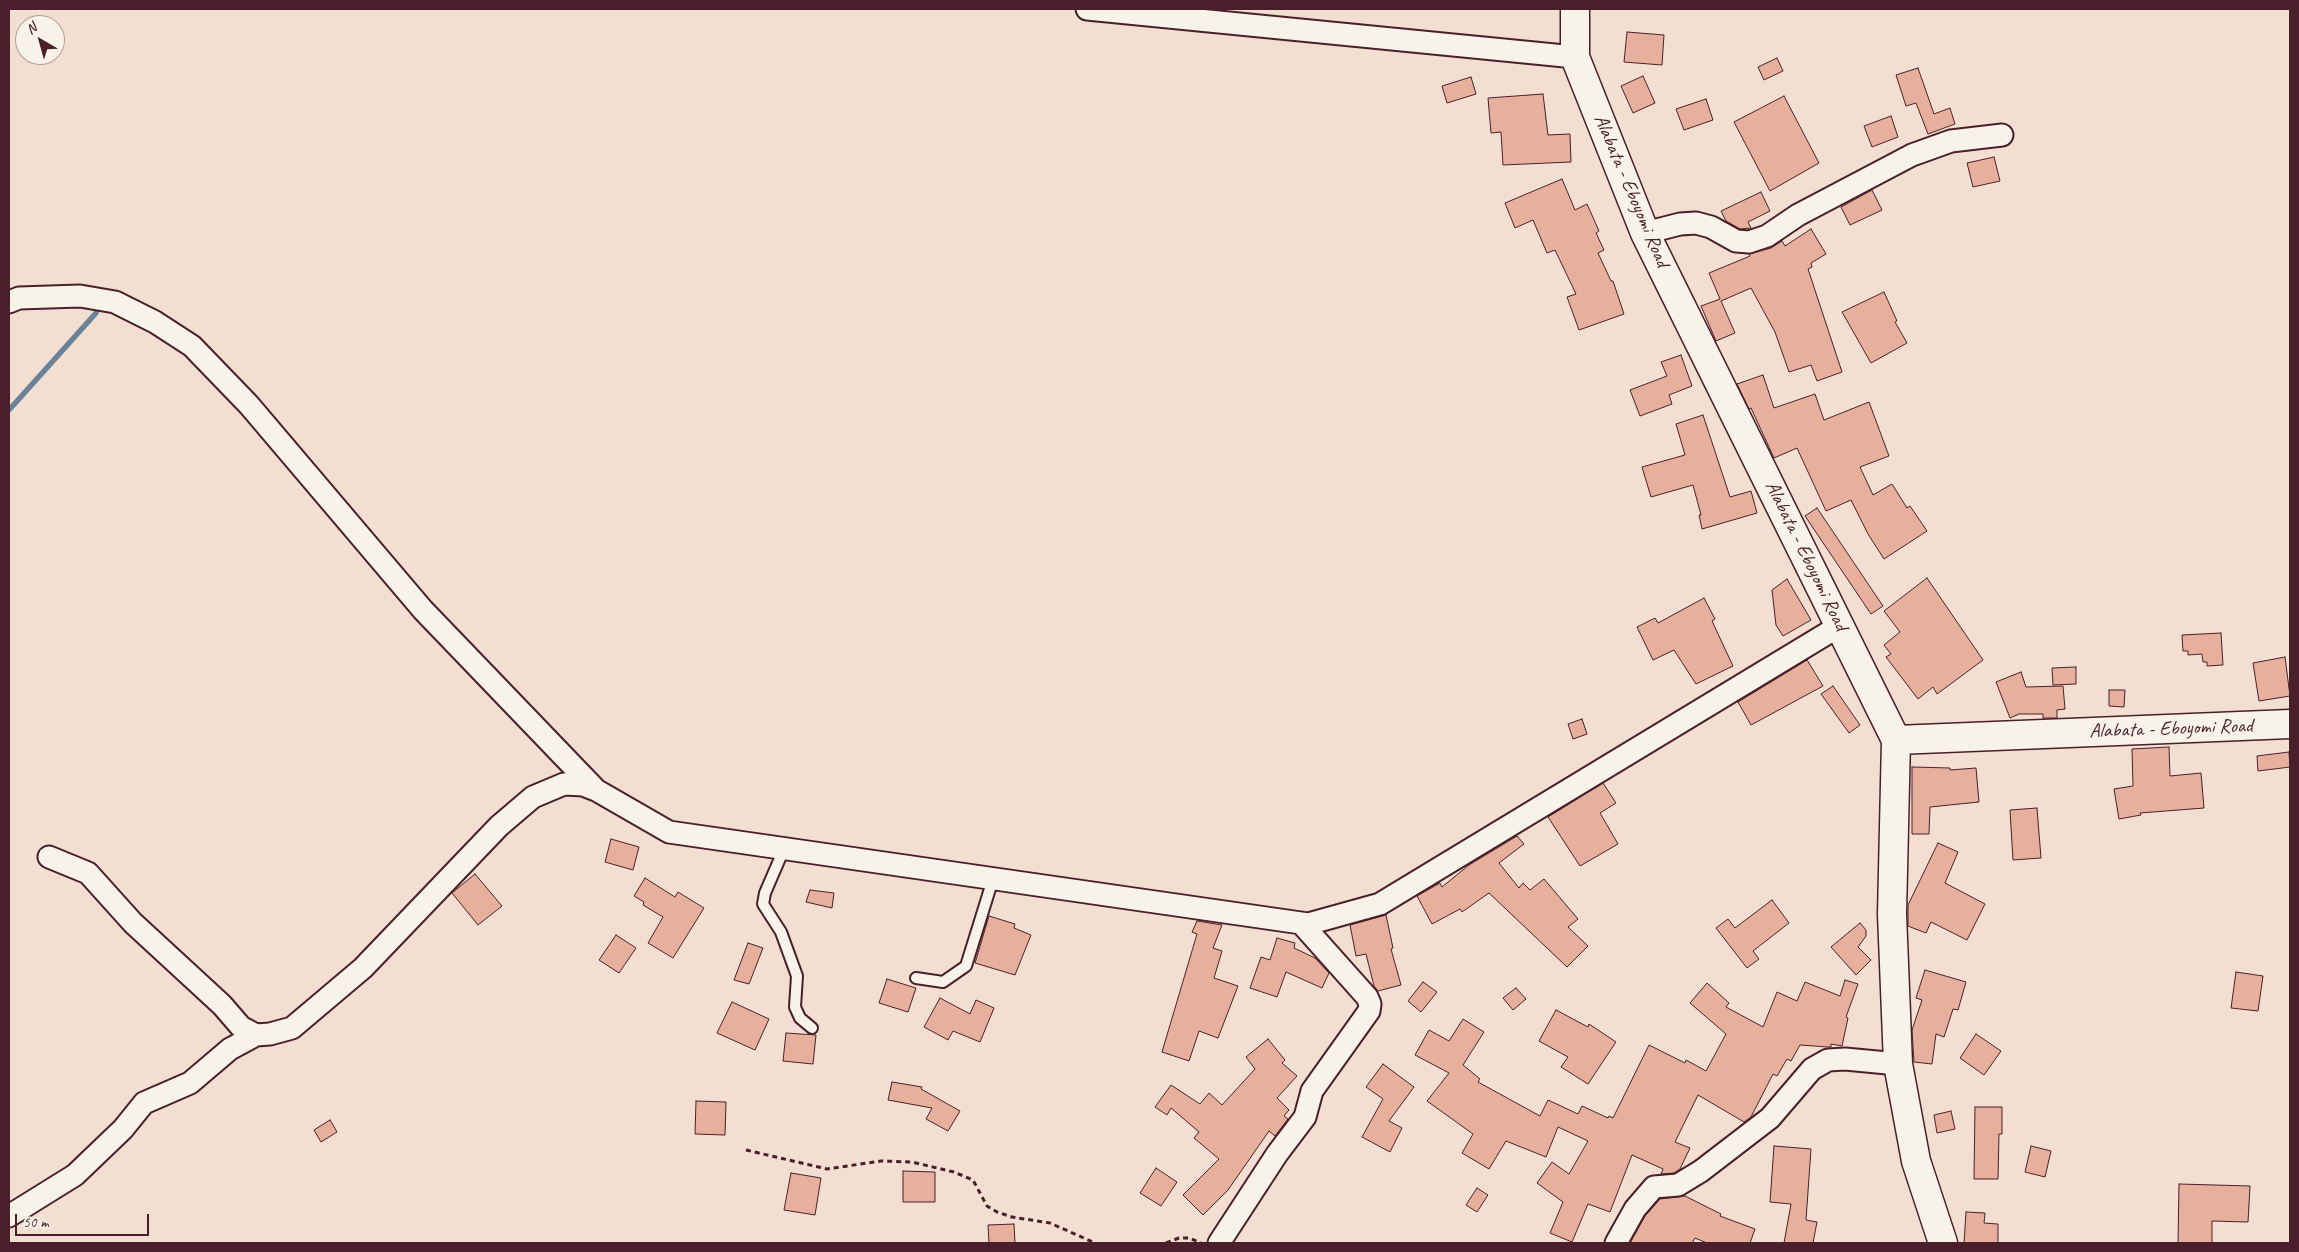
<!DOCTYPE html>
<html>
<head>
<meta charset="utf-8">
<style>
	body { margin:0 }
	#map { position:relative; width:2299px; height:1252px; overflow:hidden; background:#f2dfd2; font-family:Caveat,sans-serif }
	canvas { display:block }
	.frame { position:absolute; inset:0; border:10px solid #4a1f2b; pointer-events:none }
	.north { position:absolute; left:15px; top:15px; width:50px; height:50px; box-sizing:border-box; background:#f7f3e8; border:1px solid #b29e9c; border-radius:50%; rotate:322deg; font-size:14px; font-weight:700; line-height:20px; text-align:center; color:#4a1f2b }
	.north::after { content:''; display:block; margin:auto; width:18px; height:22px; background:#4a1f2b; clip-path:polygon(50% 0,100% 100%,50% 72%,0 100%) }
	.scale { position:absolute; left:15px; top:1214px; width:134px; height:22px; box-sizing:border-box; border:2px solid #4a1f2b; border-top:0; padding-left:6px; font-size:15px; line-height:18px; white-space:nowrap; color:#4a1f2b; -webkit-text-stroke:4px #f7f3e8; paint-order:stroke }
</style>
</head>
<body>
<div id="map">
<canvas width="2299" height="1252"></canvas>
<div class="frame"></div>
<div class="north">N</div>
<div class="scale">50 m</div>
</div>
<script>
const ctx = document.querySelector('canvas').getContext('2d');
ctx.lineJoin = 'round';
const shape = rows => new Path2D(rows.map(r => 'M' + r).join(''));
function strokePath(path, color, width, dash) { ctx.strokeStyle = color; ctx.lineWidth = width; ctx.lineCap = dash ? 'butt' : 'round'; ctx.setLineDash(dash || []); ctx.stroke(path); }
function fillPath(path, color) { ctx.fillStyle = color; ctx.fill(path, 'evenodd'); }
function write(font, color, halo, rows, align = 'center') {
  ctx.font = font + ' Caveat,sans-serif'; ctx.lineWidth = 4.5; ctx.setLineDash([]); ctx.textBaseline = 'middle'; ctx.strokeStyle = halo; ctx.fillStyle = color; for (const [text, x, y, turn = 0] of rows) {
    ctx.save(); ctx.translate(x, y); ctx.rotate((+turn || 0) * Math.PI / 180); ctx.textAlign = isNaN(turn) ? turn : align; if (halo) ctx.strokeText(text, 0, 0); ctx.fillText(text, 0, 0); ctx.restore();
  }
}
const stream = shape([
	[9,410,96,313]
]);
const building = shape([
	[1627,32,1664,35,1662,65,1624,62,1627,32],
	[1777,58,1783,71,1764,80,1758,67,1777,58],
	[1918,68,1934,114,1950,108,1955,124,1928,134,1916,103,1906,106,1896,75,1918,68],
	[1643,76,1655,103,1633,113,1621,86,1643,76],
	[1471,77,1476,94,1447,103,1442,86,1471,77],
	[1543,94,1548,135,1570,134,1571,162,1503,165,1501,132,1491,133,1488,98,1543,94],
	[1784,96,1819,163,1770,191,1734,122,1784,96],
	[1706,99,1713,120,1684,130,1676,109,1706,99],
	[1891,116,1898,137,1872,147,1864,126,1891,116],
	[1994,157,2000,181,1973,187,1967,163,1994,157],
	[1562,179,1575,210,1587,204,1599,231,1596,233,1604,250,1598,253,1611,281,1613,281,1624,314,1579,330,1567,297,1576,294,1555,250,1547,253,1533,220,1515,228,1505,203,1562,179],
	[1872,190,1882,210,1850,225,1841,207,1872,190],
	[1761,192,1770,211,1748,222,1751,228,1740,229,1726,221,1721,211,1761,192],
	[1811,229,1826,254,1811,263,1812,267,1808,269,1842,372,1817,381,1811,365,1789,372,1775,332,1751,288,1721,301,1735,333,1716,341,1701,306,1720,299,1709,273,1750,256,1749,254,1771,248,1782,241,1785,246,1811,229],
	[1884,292,1897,321,1895,322,1907,343,1871,363,1842,312,1884,292],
	[1681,355,1692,386,1669,395,1672,404,1640,416,1630,390,1667,376,1661,362,1681,355],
	[1763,375,1774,408,1815,394,1824,420,1869,402,1889,456,1860,467,1873,495,1892,484,1907,508,1910,506,1927,531,1884,559,1868,534,1851,500,1826,511,1797,448,1774,458,1751,408,1749,409,1737,384,1763,375],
	[1703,415,1730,497,1751,491,1757,513,1702,529,1699,515,1701,515,1693,485,1651,497,1642,467,1685,455,1676,424,1703,415],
	[1817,508,1883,606,1871,614,1805,516,1817,508],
	[1927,578,1983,660,1937,694,1933,687,1918,699,1886,657,1891,654,1884,645,1900,632,1884,611,1927,578],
	[1787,579,1811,620,1783,636,1776,625,1772,590,1787,579],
	[1704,598,1715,619,1712,621,1733,666,1696,684,1674,650,1653,660,1637,627,1655,618,1658,623,1704,598],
	[2221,633,2223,665,2207,666,2207,662,2203,662,2202,654,2188,655,2188,651,2183,651,2182,635,2221,633],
	[2285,657,2290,696,2259,701,2253,663,2285,657],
	[1807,660,1823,686,1751,725,1738,702,1807,660],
	[2076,667,2076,684,2053,685,2052,668,2076,667],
	[2021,672,2026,687,2063,686,2065,709,2057,710,2057,718,2043,718,2043,714,2019,714,2010,718,1996,682,2021,672],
	[1833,686,1860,725,1849,733,1821,694,1833,686],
	[2109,690,2125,690,2124,707,2109,706,2109,690],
	[1582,719,1587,734,1573,739,1568,724,1582,719],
	[2169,747,2170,776,2201,773,2204,808,2140,813,2141,815,2119,819,2114,789,2133,786,2132,749,2169,747],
	[2289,752,2290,767,2258,771,2257,756,2289,752],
	[1912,767,1950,768,1950,770,1976,768,1979,802,1930,807,1929,834,1912,834,1912,767],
	[1603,783,1616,803,1600,813,1618,844,1580,866,1548,817,1603,783],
	[2037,808,2041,858,2013,860,2010,810,2037,808],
	[1517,836,1524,844,1499,863,1519,888,1523,883,1530,890,1544,879,1578,919,1568,927,1588,946,1567,967,1489,893,1462,912,1460,909,1432,924,1417,896,1440,883,1442,887,1469,865,1517,836],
	[611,839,639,847,633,870,605,862,611,839],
	[1938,843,1958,852,1945,883,1985,904,1967,940,1931,922,1926,933,1908,926,1908,905,1938,843],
	[475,874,502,906,478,925,452,893,475,874],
	[645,878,675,897,678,892,704,908,673,958,648,943,663,917,643,905,644,902,634,896,645,878],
	[810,890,834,893,832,908,806,902,810,890],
	[1772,900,1789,923,1753,951,1759,959,1747,968,1716,928,1728,919,1735,928,1772,900],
	[1386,915,1393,948,1391,949,1401,985,1378,991,1374,986,1366,954,1356,956,1350,925,1386,915],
	[989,916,1015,924,1014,928,1031,935,1015,975,975,963,989,916],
	[1197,921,1222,925,1213,948,1222,951,1214,978,1238,986,1218,1038,1199,1031,1189,1061,1162,1052,1197,934,1192,932,1197,921],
	[1860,923,1866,930,1866,936,1858,947,1871,960,1856,975,1831,947,1860,923],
	[616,935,636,948,619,973,599,960,616,935],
	[1277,938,1295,943,1294,948,1315,958,1329,973,1322,988,1286,972,1277,997,1250,988,1261,957,1270,960,1277,938],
	[748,943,763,948,749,984,734,980,748,943],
	[1925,970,1966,982,1958,1010,1953,1009,1944,1037,1936,1034,1932,1064,1914,1062,1912,1030,1922,1000,1916,998,1925,970],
	[2236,972,2263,976,2258,1011,2231,1008,2236,972],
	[887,979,916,988,908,1012,879,1003,887,979],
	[1845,980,1858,984,1846,1017,1848,1018,1842,1046,1831,1044,1831,1047,1828,1047,1800,1045,1791,1061,1787,1059,1777,1076,1773,1074,1751,1117,1744,1122,1698,1095,1675,1142,1690,1148,1680,1169,1674,1173,1661,1174,1663,1169,1632,1155,1610,1212,1588,1204,1572,1242,1550,1233,1563,1202,1537,1183,1552,1162,1569,1174,1588,1141,1558,1127,1546,1157,1506,1141,1489,1169,1462,1153,1473,1134,1427,1101,1449,1073,1415,1055,1429,1030,1449,1041,1463,1019,1484,1032,1463,1065,1480,1079,1478,1082,1540,1116,1548,1100,1578,1114,1582,1106,1608,1118,1609,1116,1613,1118,1649,1045,1685,1063,1686,1060,1706,1071,1726,1034,1690,1003,1707,983,1729,1003,1726,1007,1763,1027,1777,992,1797,1001,1805,982,1840,996,1845,980],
	[1423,982,1437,992,1421,1012,1408,1001,1423,982],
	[1516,988,1526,999,1513,1010,1503,998,1516,988],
	[940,998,970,1014,976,1000,994,1008,980,1042,953,1031,948,1040,924,1027,940,998],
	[732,1002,769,1019,755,1050,717,1033,732,1002],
	[1556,1010,1588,1027,1589,1024,1616,1042,1588,1084,1561,1067,1568,1057,1539,1041,1556,1010],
	[786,1033,816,1035,813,1064,783,1061,786,1033],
	[1976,1034,2001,1051,1984,1075,1960,1058,1976,1034],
	[1268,1039,1285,1060,1282,1063,1297,1076,1277,1098,1289,1110,1284,1116,1288,1119,1275,1136,1269,1131,1228,1190,1203,1215,1183,1195,1219,1159,1194,1138,1199,1132,1171,1108,1167,1115,1155,1107,1171,1085,1200,1104,1209,1093,1222,1105,1255,1069,1246,1057,1268,1039],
	[1383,1064,1414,1087,1389,1121,1402,1128,1390,1152,1362,1137,1383,1099,1366,1087,1383,1064],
	[892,1082,922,1087,921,1089,960,1111,948,1131,926,1119,932,1108,888,1100,892,1082],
	[696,1101,726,1102,725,1135,695,1134,696,1101],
	[1975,1107,2002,1107,2002,1134,1999,1134,1998,1179,1974,1179,1975,1107],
	[1951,1111,1955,1129,1937,1133,1934,1115,1951,1111],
	[330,1120,337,1132,321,1142,314,1130,330,1120],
	[1774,1146,1811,1149,1806,1220,1817,1222,1813,1243,1784,1243,1791,1204,1770,1202,1774,1146],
	[2031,1146,2051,1151,2045,1177,2025,1172,2031,1146],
	[1156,1168,1177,1182,1161,1206,1140,1193,1156,1168],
	[903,1171,935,1172,935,1202,903,1202,903,1171],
	[791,1173,821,1178,815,1215,784,1210,791,1173],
	[2179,1184,2250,1186,2248,1222,2212,1221,2212,1243,2178,1243,2179,1184],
	[1477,1188,1488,1195,1477,1212,1466,1205,1477,1188],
	[1685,1196,1721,1214,1720,1216,1755,1229,1750,1243,1707,1243,1695,1238,1692,1243,1630,1243,1645,1216,1660,1199,1685,1196],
	[1966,1212,1985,1213,1984,1223,1998,1224,1998,1243,1964,1243,1966,1212],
	[1014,1224,1015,1243,989,1243,988,1225,1014,1224]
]);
const path = shape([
	[746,1150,827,1169,881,1161,912,1162,954,1172,973,1180,987,1206,997,1212,1012,1217,1050,1223,1095,1243],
	[1166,1243,1179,1238,1189,1238,1201,1243]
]);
const service = shape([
	[784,849,765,893,763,904,781,932,797,976,795,1007,800,1018,812,1028],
	[916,978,943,982,966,966,993,879]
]);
const minor = shape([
	[1087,9,1575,57],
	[1645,233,1680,224,1696,223,1711,227,1736,241,1749,242,1767,236,1798,215,1912,155,1951,141,2002,135],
	[9,302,19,298,80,296,115,302,155,322,192,346,249,405,423,610,596,790,669,832,1308,924,1380,904,1841,625],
	[49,857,88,873,133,923,222,1005,241,1027,256,1035],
	[9,1216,75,1175,123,1129,144,1103,190,1083,230,1049,256,1035,270,1034,292,1028,363,968,499,826,533,797,564,784,583,785,596,790],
	[1219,1243,1277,1154,1305,1117,1312,1091,1369,1011,1370,1004,1367,997,1301,923],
	[1616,1243,1635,1209,1654,1187,1678,1185,1701,1171,1770,1118,1812,1069,1828,1060,1845,1059,1898,1064]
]);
const secondary = shape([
	[1575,9,1575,57,1645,233,1896,740,2290,724],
	[1896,740,1892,914,1898,1064,1916,1161,1943,1243]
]);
const streetNames = [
	["Alabata - Eboyomi Road",1631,191,67],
	["Alabata - Eboyomi Road",1806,556,64],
	["Alabata - Eboyomi Road",2171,729,-2]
];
strokePath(stream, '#6a8398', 5.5);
fillPath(building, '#e7b09d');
strokePath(building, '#4a1f2b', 1);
strokePath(service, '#4a1f2b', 14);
strokePath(minor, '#4a1f2b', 25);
strokePath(secondary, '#4a1f2b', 31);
strokePath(path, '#4a1f2b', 3, [5, 4]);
strokePath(service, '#f7f3e8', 10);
strokePath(minor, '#f7f3e8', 21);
strokePath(secondary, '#f7f3e8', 28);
write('20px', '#4a1f2b', '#f7f3e8', streetNames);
</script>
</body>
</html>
